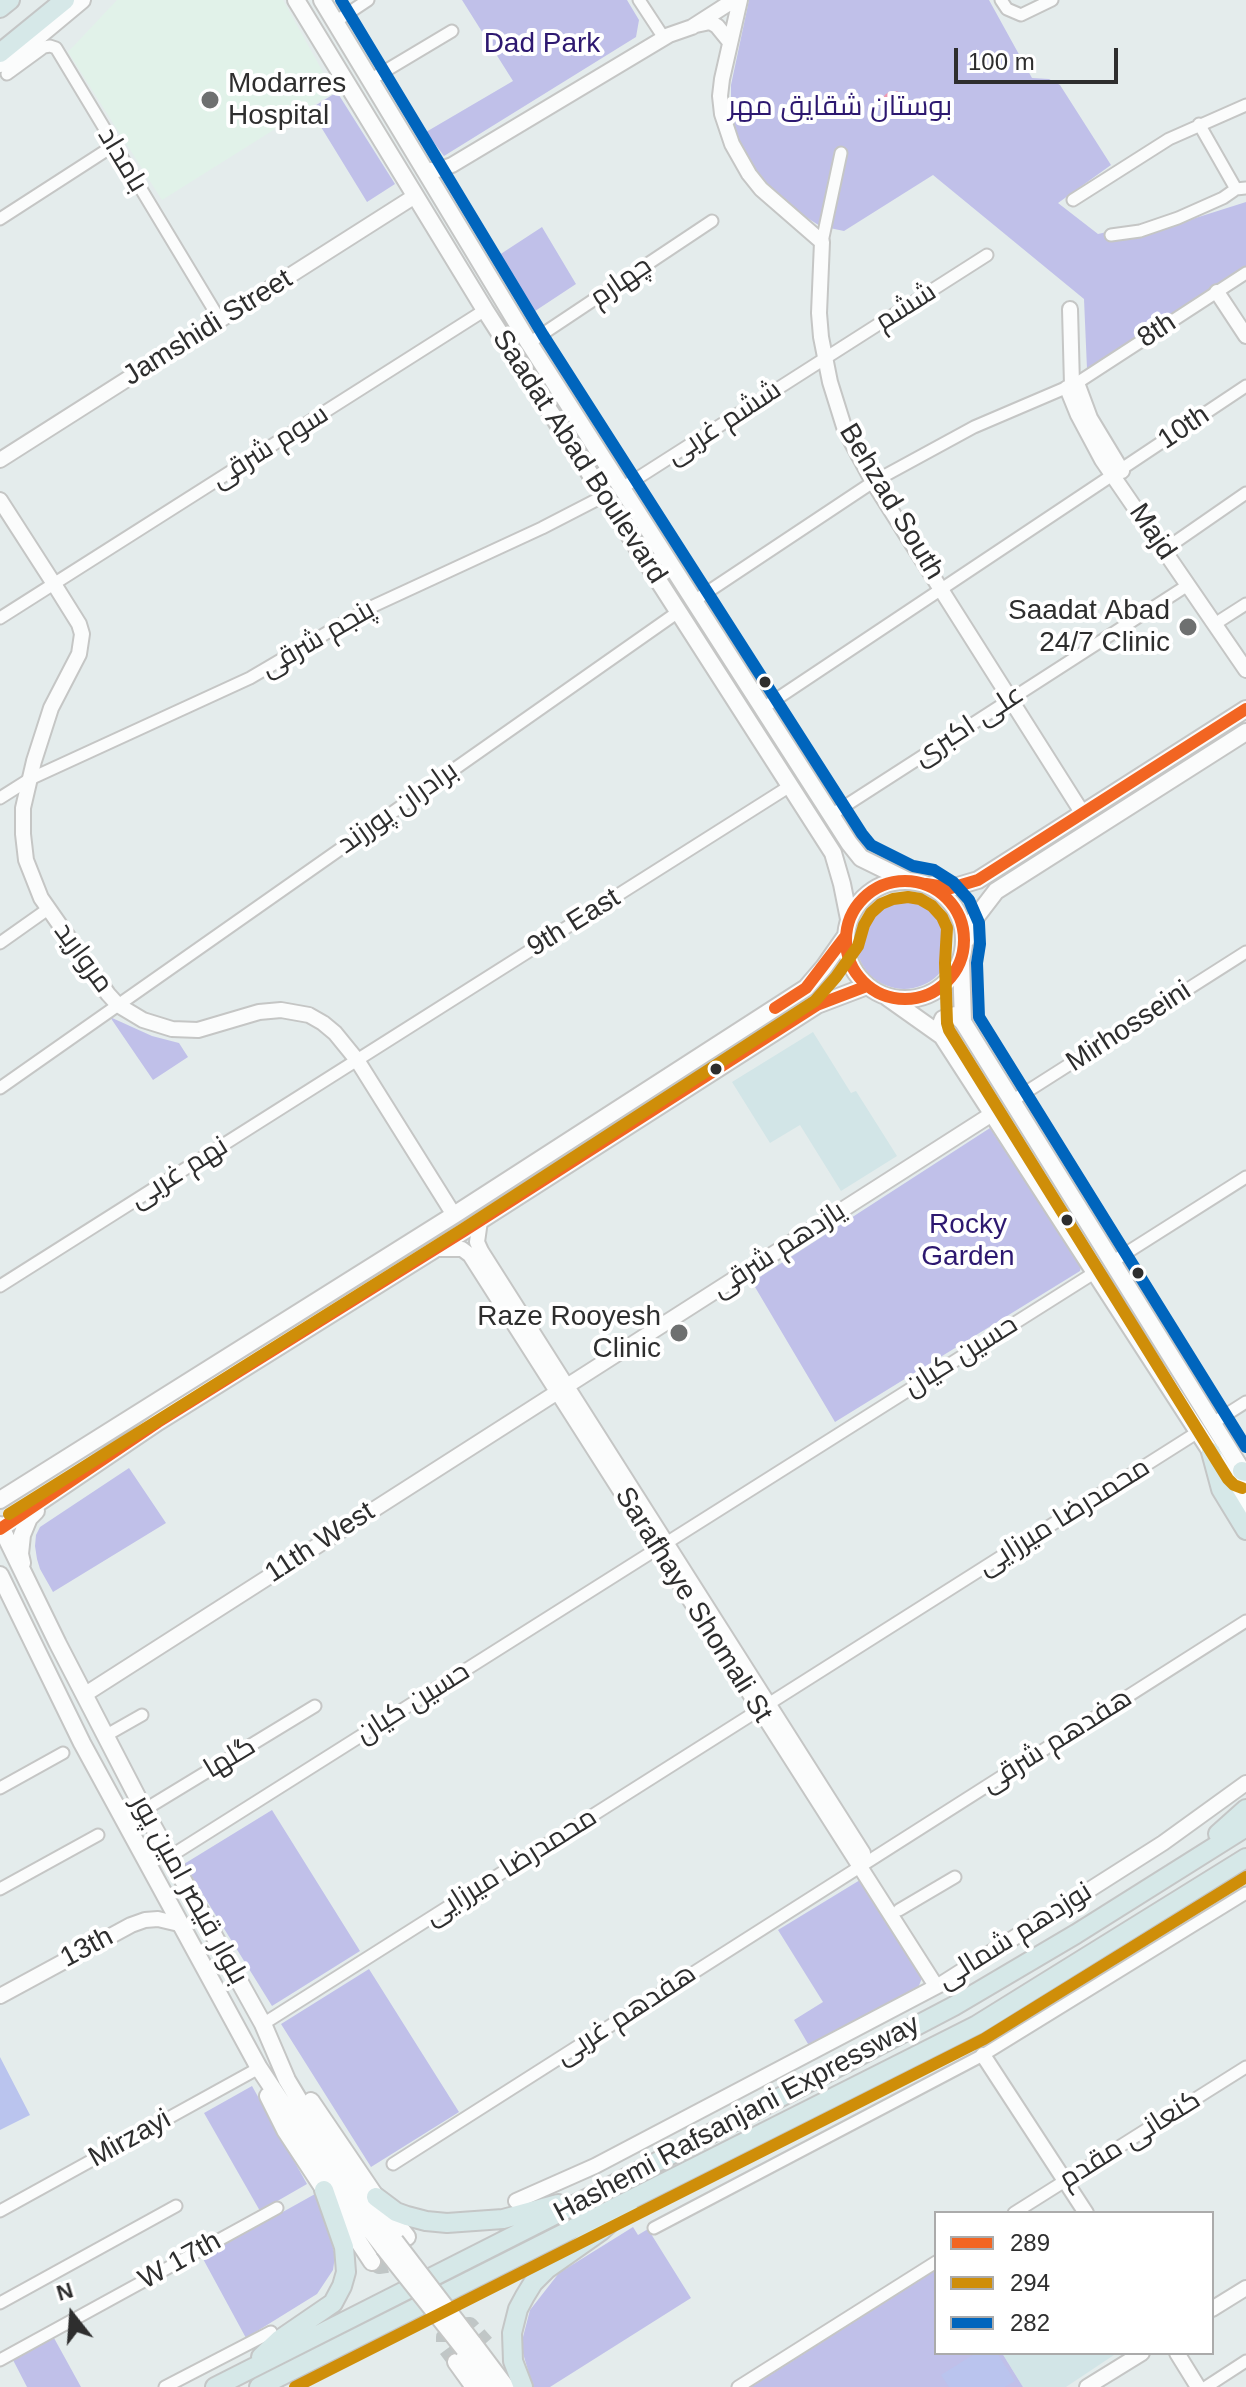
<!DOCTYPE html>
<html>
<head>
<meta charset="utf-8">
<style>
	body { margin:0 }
	#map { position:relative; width:1246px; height:2387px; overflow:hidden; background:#e4ecec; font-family:Arial,sans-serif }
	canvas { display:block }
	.legend { position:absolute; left:934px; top:2211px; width:280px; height:144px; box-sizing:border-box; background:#fff; border:2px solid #ababab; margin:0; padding:10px 14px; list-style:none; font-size:24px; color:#2e2e2e }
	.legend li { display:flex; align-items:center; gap:16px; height:40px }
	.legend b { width:40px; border:2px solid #ababab }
	.north { position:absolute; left:32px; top:2275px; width:80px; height:80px; -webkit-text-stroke:6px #fff; paint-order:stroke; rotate:343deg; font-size:22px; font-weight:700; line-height:32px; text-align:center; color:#2e2e2e }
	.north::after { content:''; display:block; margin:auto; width:28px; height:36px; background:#2e2e2e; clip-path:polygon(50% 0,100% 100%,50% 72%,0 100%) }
	.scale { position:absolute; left:954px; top:48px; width:164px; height:36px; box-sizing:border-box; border:4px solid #2e2e2e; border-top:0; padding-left:10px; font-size:24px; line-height:28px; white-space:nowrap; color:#2e2e2e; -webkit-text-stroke:6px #fff; paint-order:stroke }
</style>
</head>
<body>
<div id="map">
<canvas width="1246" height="2387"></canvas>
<ul class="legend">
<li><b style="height:10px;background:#f26522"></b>289</li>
<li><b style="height:10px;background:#cf8e09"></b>294</li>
<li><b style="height:10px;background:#0065bd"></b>282</li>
</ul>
<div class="north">N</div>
<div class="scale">100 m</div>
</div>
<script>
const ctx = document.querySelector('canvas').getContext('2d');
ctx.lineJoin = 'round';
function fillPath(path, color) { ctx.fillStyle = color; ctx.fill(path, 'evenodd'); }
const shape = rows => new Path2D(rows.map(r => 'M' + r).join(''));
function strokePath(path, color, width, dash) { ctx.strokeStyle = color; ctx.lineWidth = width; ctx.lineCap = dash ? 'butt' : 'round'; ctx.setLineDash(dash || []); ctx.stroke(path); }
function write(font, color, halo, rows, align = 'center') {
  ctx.font = font + ' Arial,Cairo,sans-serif'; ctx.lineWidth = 8; ctx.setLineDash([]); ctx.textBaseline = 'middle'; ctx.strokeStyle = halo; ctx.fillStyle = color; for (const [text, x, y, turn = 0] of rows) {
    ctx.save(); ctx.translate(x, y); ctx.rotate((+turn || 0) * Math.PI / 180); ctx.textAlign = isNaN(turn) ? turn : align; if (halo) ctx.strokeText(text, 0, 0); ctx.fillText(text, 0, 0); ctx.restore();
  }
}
const education = shape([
	[813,1032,851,1093,856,1091,897,1156,841,1191,800,1125,770,1143,732,1082],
	[1002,2353,1117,2353,1066,2387,1023,2387]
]);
const medical = shape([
	[117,0,283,0,334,92,162,200,68,52]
]);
const green = shape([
	[462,0,627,0,639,20,636,37,444,156,426,132,513,81],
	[749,0,989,0,1032,78,1049,79,1060,85,1111,165,1058,203,1098,234,1107,232,1129,239,1246,202,1246,268,1087,369,1084,299,933,175,844,231,820,226,801,214,757,174,745,154,736,133,731,108,731,85],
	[337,92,395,184,367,202,310,109],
	[542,227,576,284,529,315,493,259],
	'856 941a48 48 0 1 1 96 0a48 48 0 1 1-96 0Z',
	[110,1017,152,1036,179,1043,188,1057,153,1080],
	[990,1128,1081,1267,1080,1271,835,1422,752,1282],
	[129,1468,166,1523,53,1592,40,1569,37,1559,35,1546,36,1535,40,1527],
	[272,1810,360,1951,272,2006,184,1864],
	[860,1880,922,1978,918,1988,811,2049,794,2020,823,2002,778,1930],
	[369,1969,459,2112,371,2167,281,2024],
	[252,2086,307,2184,260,2211,204,2113],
	[315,2194,327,2223,335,2256,333,2270,317,2294,246,2338,202,2257],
	[633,2227,638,2235,648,2229,691,2298,550,2387,533,2387,522,2350,523,2337,530,2310,559,2273],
	[936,2270,936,2353,1002,2353,1023,2387,751,2387],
	[54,2338,81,2387,27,2387,13,2360]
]);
const pitch = shape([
	[0,2057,30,2115,0,2130],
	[976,2353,997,2353,1015,2381,1005,2387,949,2387,941,2375]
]);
const water = shape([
	'882 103a12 12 0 1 1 24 0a12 12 0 1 1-24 0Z'
]);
const secondaryTunnel = shape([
	[372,2262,379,2266,386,2265,400,2261,406,2254],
	[456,2362,444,2346,444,2337,456,2326,470,2325,486,2343]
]);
const minor = shape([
	[639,0,664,38],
	[1001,0,1007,9,1021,15,1052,0],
	[335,22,368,0],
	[7,74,44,47,50,46,56,48,220,320],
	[370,80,452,31],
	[1199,124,1236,189],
	[1073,200,1169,139,1246,105],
	[0,219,113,146],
	[1111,235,1140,231,1178,218,1223,198,1236,189,1246,188],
	[822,242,841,153],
	[529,343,712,221],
	[622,488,987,255],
	[1171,545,1246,493],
	[694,601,873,482,974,427,1077,383,1246,273],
	[0,618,485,310],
	[1221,620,1246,604],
	[763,708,1246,386],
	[0,798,30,779,250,678,369,608,542,528,604,496],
	[831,815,1188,585],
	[0,943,48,909],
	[0,1088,678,612],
	[1012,1101,1246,952],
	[1112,1262,1246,1177],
	[0,1286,790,786],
	[1213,1423,1246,1402],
	[105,1736,142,1715],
	[0,1788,63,1753],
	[144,1810,315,1706],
	[169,1857,1094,1273],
	[0,1889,98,1835],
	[899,1910,955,1877],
	[263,2024,1198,1432],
	[393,2164,1246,1621],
	[0,2211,259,2068],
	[1014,2213,1246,2067],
	[654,2228,983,2055,1246,1893],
	[0,2303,176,2206],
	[0,2360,277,2208],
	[165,2387,271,2332],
	[738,2387,936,2262],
	[1206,2387,1246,2361]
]);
const tertiary = shape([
	[740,0,722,79,720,96,722,114,732,144,749,174,761,189,822,242,819,313,821,337,830,382,845,430,873,482,1083,814],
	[696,25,710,22,717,26,730,42],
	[424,170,438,170,452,165,669,35,692,27,734,0],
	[1217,292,1246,336],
	[1070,309,1072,385],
	[1077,383,1090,418,1122,471],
	[1067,388,1078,415,1102,460,1246,670],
	[0,460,415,196],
	[0,500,54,584,79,624,82,634,79,654,51,708,34,761,23,808,23,834,26,860,41,898,108,994,118,1005,143,1020,172,1029,198,1030,259,1012,281,1010,309,1015,323,1023,335,1033,357,1060,454,1215],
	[480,1221,477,1242,481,1251,863,1853],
	[435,1249,462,1249,470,1255,936,1986],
	[84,1695,992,1114],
	[0,1996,131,1925,145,1920,158,1919,179,1924],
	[983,2055,1086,2213],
	[516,2201,595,2166,943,1983,1163,1843,1246,1783],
	[1212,2309,1246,2288],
	[1177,2353,1198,2387],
	[1087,2387,1142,2353]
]);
const secondary = shape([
	[296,0,485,310,833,853,842,884,849,919],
	[322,0,529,343,849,843,861,858,908,881],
	[0,64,22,50,82,0],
	'846 940a59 59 0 1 1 118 0a59 59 0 1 1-118 0Z',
	[931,885,951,888,978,880,1246,709],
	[966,940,973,921,996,891,1246,732],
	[961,962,963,1022,1246,1477],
	[887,997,942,1036,1246,1506],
	[942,1036,941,1024,943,1019,956,1015,963,1022],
	[0,1500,454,1215,806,988,824,967,845,937],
	[0,1525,58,1644,144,1810,263,2024,287,2080,326,2145,395,2241],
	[0,1529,158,1422,464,1231,817,1005,867,986],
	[22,1563,20,1554,22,1535,29,1518,36,1511],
	[0,1575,82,1743,259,2068,346,2199,384,2248],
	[268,2096,285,2130,372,2262],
	[311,2101,376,2197,407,2237],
	[473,2343,506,2387],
	[464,2349,492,2387],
	[456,2362,474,2387]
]);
const trunk = shape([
	[0,8,10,0],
	[0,53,65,0],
	[1211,1452,1221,1489,1246,1530],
	[1242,1471,1246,1472],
	[1218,1834,1246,1809],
	[376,2197,396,2212,407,2216,426,2221,447,2223,503,2219,558,2204],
	[261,2357,279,2340,333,2303,342,2286,346,2272,344,2247,324,2190],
	[215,2387,592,2196,954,2006,1076,1934,1246,1827],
	[259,2387,977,2025,1246,1858],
	[523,2387,513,2361,512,2333,518,2309,525,2296,533,2283,547,2269,601,2231,628,2206]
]);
const secondaryBridge = shape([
	[395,2241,473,2343],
	[384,2248,464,2349]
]);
const bus1 = shape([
	'846 940a59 59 0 1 1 118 0a59 59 0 1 1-118 0Z',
	[926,884,951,888,978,880,1246,709],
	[775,1008,806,988,845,937],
	[0,1529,158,1422,464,1231,817,1005,867,986]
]);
const bus2 = shape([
	[9,1514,463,1229,815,1001,836,977,858,946,864,925,871,913,881,904,893,899,908,897,920,899,932,906,942,917,947,928,945,963,947,1023,949,1030,1228,1479,1234,1485,1242,1488],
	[295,2387,984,2039,1246,1877]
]);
const bus3 = shape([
	[341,0,543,335,862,834,871,845,913,866,934,870,953,882,969,900,979,923,980,944,977,963,979,1017,1246,1447]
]);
const markers = [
	[210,100,10,"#6e7070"],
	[1188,627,10,"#6e7070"],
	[765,682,7,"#2e2e2e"],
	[716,1069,7,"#2e2e2e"],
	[1067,1220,7,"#2e2e2e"],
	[1138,1273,7,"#2e2e2e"],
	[679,1333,10,"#6e7070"]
];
const parkNames = [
	["Dad Park",542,44],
	["بوستان شقایق مهر",840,107],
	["Rocky",968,1225],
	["Garden",968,1257]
];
const poiNames = [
	["Modarres",228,84,"left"],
	["Hospital",228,116,"left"],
	["Saadat Abad",1170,611],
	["24/7 Clinic",1170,643],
	["Raze Rooyesh",661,1317],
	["Clinic",661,1349]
];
const streetNames = [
	["بامداد",122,160,59],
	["چهارم",621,282,-34],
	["ششم",906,307,-32],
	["Jamshidi Street",208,328,-32],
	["8th",1157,331,-33],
	["ششم غربی",724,423,-33],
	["10th",1184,428,-34],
	["سوم شرقی",270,447,-32],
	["Saadat Abad Boulevard",579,457,57],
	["Behzad South",891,502,59],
	["Majd",1152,532,56],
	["پنجم شرقی",318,639,-30],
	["علی اکبری",969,726,-33],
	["برادران پورزند",398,808,-35],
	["9th East",574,923,-32],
	["مروارید",83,958,54],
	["Mirhosseini",1129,1027,-33],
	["نهم غربی",179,1173,-32],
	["یازدهم شرقی",779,1250,-33],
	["حسین کیان",961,1356,-32],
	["محمدرضا میرزایی",1064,1517,-32],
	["11th West",320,1543,-33],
	["Sarafhaye Shomali St",693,1605,58],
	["حسین کیان",413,1703,-32],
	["هفدهم شرقی",1057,1741,-32],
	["گلها",230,1758,-31],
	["محمدرضا میرزایی",511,1867,-32],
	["بلوار قیصر امین پور",189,1890,61],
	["نوزدهم شمالی",1015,1936,-32],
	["13th",87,1948,-28],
	["هفدهم غربی",626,2015,-33],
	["Hashemi Rafsanjani Expressway",737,2119,-28],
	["Mirzayi",130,2139,-29],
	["کنعانی مقدم",1130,2140,-32],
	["W 17th",180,2261,-29]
];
fillPath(education, '#d2e5e7');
fillPath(medical, '#e1f2e9');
fillPath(green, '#c0c0e9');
fillPath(pitch, '#bac4ee');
fillPath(water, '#ef96b0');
strokePath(secondaryTunnel, '#c0c6c6', 16, [16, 8]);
strokePath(minor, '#c5c6c5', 15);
strokePath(tertiary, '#c5c6c5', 18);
strokePath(secondary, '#c5c6c5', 20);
strokePath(trunk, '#c4c6c6', 22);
strokePath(minor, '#fbfcfc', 11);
strokePath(tertiary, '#fbfcfc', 14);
strokePath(secondary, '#fbfcfc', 16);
strokePath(trunk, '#d6e8e8', 18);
strokePath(secondaryBridge, '#c5c6c5', 20, []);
strokePath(secondaryBridge, '#fbfcfc', 16);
strokePath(bus1, '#f26522', 12);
strokePath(bus2, '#cf8e09', 12);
strokePath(bus3, '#0065bd', 12);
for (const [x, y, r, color] of markers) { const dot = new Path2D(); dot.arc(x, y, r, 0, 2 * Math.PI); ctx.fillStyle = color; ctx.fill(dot); strokePath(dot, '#fff', 3); }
write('28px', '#2d1870', '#fff', parkNames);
write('28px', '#2e2e2e', '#fff', poiNames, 'right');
write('28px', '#2e2e2e', '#fff', streetNames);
</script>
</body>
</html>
